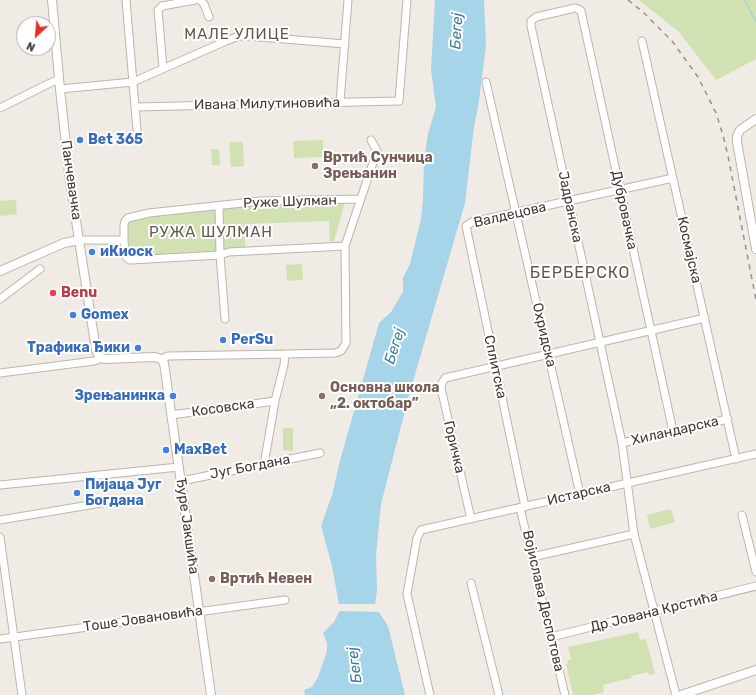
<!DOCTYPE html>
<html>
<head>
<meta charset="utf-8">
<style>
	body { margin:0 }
	#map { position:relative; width:756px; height:695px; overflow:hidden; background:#f0ebe5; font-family:Rubik,sans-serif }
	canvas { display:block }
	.north { position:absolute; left:16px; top:16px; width:40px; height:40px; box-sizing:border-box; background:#fff; border:1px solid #b3b1ae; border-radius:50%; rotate:206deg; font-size:11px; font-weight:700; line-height:16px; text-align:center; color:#423b35 }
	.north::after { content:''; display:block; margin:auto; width:14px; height:18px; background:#e33029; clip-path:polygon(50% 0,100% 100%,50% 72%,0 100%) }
</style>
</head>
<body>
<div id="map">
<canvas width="756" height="695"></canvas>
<div class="north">N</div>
</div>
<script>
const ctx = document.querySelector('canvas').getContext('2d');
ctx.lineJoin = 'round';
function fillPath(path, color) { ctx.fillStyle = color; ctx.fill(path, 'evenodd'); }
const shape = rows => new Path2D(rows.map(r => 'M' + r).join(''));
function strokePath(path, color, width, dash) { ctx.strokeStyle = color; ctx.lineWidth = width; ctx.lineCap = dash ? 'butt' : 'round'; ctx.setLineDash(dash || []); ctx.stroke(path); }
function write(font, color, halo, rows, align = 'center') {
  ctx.font = font + ' Rubik,sans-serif'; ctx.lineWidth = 4; ctx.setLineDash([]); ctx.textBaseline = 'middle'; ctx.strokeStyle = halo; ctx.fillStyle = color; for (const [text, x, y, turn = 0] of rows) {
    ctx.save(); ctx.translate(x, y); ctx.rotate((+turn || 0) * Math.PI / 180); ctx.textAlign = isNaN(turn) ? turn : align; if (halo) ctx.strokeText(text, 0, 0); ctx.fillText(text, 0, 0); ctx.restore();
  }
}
const green = shape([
	[639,0,756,0,756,59,716,80,679,32],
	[323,140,323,157,294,158,293,141],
	[229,142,243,142,244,166,231,167],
	[211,149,219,149,220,165,212,165],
	[16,200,17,214,0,216,0,201],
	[345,202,334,241,330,242,329,221,245,224,245,248,221,249,220,206],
	[217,208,218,251,128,256,128,223,150,216],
	[302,264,303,280,287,281,286,265],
	[283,428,293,428,293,451,283,450],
	[671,509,675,522,650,529,647,515],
	[638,632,640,640,646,639,655,674,649,675,648,672,631,676,631,678,603,685,604,692,593,695,573,695,566,664,568,663,567,661,571,659,568,647]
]);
const water = shape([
	[435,0,484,0,486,46,478,108,474,126,465,203,409,395,381,504,376,556,377,590,375,606,388,626,405,695,305,695,304,690,312,687,318,677,327,651,327,643,323,633,334,622,340,610,332,566,321,526,332,495,341,457,379,323,391,312,403,292,403,278,410,264,421,219,423,199,424,160,428,134,436,107,431,70]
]);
const pier = shape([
	[337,604,377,604,381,612,337,611]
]);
const stream = shape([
	[745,0,756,22]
]);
const minor = shape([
	[126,0,137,130],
	[200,0,204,4,209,17],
	[642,41,736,459],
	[163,68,158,10,162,6,195,0],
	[486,82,580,494],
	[60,89,133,82,226,41,239,36,248,36,345,44],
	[340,102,348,0],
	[135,107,399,101,407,0],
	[0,108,48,84,59,79],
	[219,206,220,255,225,319],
	[80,240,124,240],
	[345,246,377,151,371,140],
	[0,299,40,269],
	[161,359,168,356,285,354,335,353,341,351,346,343,345,246,229,252,220,255,130,260,127,258,125,255,124,240,124,225,125,221,128,218,149,213,261,201,360,199],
	[0,373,94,361,102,358],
	[171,415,275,401],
	[673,431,581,11,578,9,575,8,536,17,531,21,531,26,622,443,634,534,676,695],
	[622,443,728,419],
	[266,464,265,459,275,401,284,365,285,354],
	[181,481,320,453],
	[0,485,179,467],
	[525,507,466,226,472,222,673,178],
	[520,508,565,695],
	[742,515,756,572],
	[471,519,441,388,442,383,445,378,705,318],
	[0,520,113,501],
	[0,537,22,695],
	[532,557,634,534],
	[471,583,499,695],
	[551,637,756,586],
	[0,639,285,600],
	[430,695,407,594,417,538,421,530,756,454]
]);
const tertiary = shape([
	[52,0,60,89,70,182,96,350,99,356,104,359,155,357,161,359,164,363,211,695],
	[756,119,740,130,737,136,737,142,756,249],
	[0,271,64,243,80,240],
	[681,695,756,670]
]);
const rail = shape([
	[628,0,643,12,672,41,698,77,716,113,723,135,728,156,756,300]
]);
const markers = [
	[80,140,4,"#3f7fe0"],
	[315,166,4,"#8d6e63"],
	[92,252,4,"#3f7fe0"],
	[53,293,4,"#e0444e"],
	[73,315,4,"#3f7fe0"],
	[223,340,4,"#3f7fe0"],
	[138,348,4,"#3f7fe0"],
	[173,396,4,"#3f7fe0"],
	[322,396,4,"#8d6e63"],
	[166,450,4,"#3f7fe0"],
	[77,493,4,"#3f7fe0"],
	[212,579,4,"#8d6e63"]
];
const streetNames = [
	["Ивана Милутиновића",267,104,-1],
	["Панчевачка",71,180,82],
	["Руже Шулман",290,202,-2],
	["Јадранска",570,207,78],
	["Дубровачка",624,210,78],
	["Валдецова",510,215,-13],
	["Космајска",689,250,77],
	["Охридска",544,335,77],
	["Сплитска",495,367,78],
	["Косовска",223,408,-8],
	["Хиландарска",675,431,-13],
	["Горичка",454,447,77],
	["Југ Богдана",250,467,-11],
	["Истарска",579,494,-13],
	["Ђуре Јакшића",187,526,82],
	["Војислава Деспотова",543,601,77],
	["Др Јована Крстића",654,612,-14],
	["Тоше Јовановића",143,619,-8]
];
const shopNames = [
	["Bet 365",88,140],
	["иКиоск",100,252],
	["Gomex",81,315],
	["PerSu",231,340],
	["Трафика Ђики",130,348,"right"],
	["Зрењанинка",165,396,"right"],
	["MaxBet",174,450],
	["Пијаца Југ",85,485],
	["Богдана",85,501]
];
const educationNames = [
	["Вртић Сунчица",323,158],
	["Зрењанин",323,174],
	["Основна школа",330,388],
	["„2. октобар”",330,404],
	["Вртић Невен",220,579]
];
const healthNames = [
	["Benu",61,293]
];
const waterNames = [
	["Бегеј",457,31,-87],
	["Бегеј",395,346,-73],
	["Бегеј",355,665,-97]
];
const neighbourhoodNames = [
	["МАЛЕ УЛИЦЕ",237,35],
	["РУЖА ШУЛМАН",211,233]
];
const quarterNames = [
	["БЕРБЕРСКО",580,273]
];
fillPath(green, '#d1e1b1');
fillPath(water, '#a6d4e8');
fillPath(pier, '#f0ebe5');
strokePath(stream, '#a6d4e8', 1.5);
strokePath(minor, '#beb5ab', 9);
strokePath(tertiary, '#beb5ab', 10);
strokePath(minor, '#fff', 7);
strokePath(tertiary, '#fff', 8);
strokePath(rail, '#939393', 1.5, [5, 5]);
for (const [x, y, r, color] of markers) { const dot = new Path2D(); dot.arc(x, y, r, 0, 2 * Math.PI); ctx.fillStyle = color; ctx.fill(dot); strokePath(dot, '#fff', 1.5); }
write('14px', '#423b35', '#fff', streetNames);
write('bold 14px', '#366cbe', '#fff', shopNames, 'left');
write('bold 14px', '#785e54', '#fff', educationNames, 'left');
write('bold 14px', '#be3a42', '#fff', healthNames, 'left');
write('italic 15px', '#387c9b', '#fff', waterNames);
ctx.letterSpacing = '1px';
write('15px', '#63584d', '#fff', neighbourhoodNames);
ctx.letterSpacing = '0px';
ctx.letterSpacing = '1px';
write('16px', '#63584d', '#fff', quarterNames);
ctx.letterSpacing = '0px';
</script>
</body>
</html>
